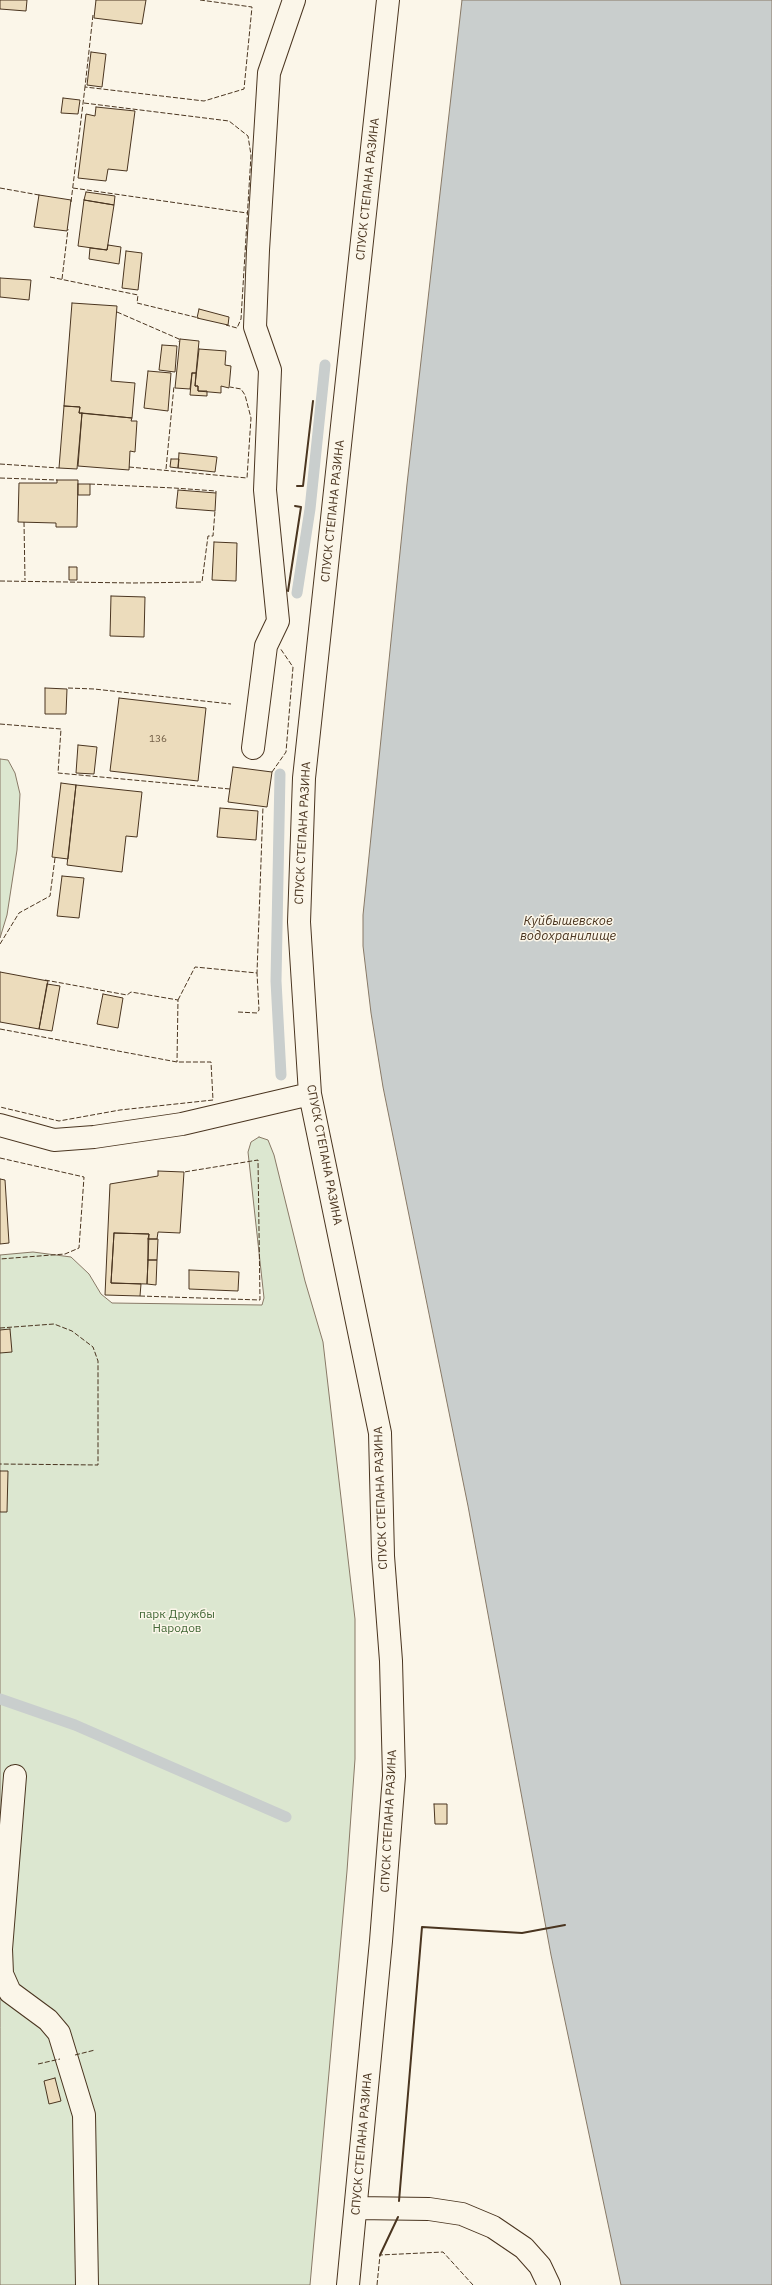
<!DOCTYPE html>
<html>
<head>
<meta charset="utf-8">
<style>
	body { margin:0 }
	canvas { display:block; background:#fbf6e9 }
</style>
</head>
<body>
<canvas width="772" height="2285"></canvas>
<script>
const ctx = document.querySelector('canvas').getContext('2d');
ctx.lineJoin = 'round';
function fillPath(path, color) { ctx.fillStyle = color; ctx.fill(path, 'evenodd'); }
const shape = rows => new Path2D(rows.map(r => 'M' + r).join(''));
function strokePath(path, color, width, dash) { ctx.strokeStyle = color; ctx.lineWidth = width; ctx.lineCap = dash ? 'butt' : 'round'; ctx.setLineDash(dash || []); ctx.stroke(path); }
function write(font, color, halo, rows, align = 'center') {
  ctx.font = font + ' "IBM Plex Sans",sans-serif'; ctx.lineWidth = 3; ctx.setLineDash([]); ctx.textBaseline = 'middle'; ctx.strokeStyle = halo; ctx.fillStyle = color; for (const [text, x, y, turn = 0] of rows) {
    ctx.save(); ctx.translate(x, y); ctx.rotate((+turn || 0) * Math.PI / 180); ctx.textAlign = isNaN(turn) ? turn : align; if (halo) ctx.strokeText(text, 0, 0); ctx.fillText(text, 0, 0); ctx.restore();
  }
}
const green = shape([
	[0,759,8,760,15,773,20,794,17,850,7,915,0,938,0,759],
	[259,1137,268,1140,274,1155,305,1281,323,1342,355,1619,355,1759,347,1871,310,2285,0,2285,0,1255,33,1252,71,1257,89,1274,101,1294,112,1303,262,1305,264,1298,248,1152,251,1142,259,1137]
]);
const water = shape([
	[462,0,772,0,772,2285,621,2285,551,1955,468,1506,383,1087,371,1013,363,946,363,915,407,484,462,0]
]);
const stream = shape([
	[297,593,310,509,325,365],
	[280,774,276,981,281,1075],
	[0,1699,75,1725,286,1817]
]);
const building = shape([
	[0,0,27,0,26,11,0,9,0,0],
	[96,0,146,0,142,24,94,18,96,0],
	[91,52,106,54,102,87,87,85,91,52],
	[63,98,80,100,78,114,61,113,63,98],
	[96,107,135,111,127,171,108,169,106,181,78,178,86,114,95,116,96,107],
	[86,192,115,196,114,205,84,200,86,192],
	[39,195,71,200,67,231,34,227,39,195],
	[84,200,114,205,107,250,78,246,84,200],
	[108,245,121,247,119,264,89,259,90,248,107,250,108,245],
	[126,251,142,253,138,290,122,288,126,251],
	[0,278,31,280,29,300,0,297,0,278],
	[72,303,117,306,111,381,135,383,132,418,79,413,80,407,64,406,72,303],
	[199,309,229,317,228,325,197,318,199,309],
	[180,339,199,341,196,373,192,373,190,389,175,388,180,339],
	[162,345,177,346,175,372,159,370,162,345],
	[199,349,226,351,225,365,231,366,229,388,221,386,221,393,198,391,198,386,195,386,199,349],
	[148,371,171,373,168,411,144,408,148,371],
	[192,373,196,373,195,386,198,386,198,391,207,391,207,396,190,395,192,373],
	[64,406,80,407,79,413,82,413,77,469,59,468,64,406],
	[82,413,132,418,131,421,137,421,135,452,130,451,129,470,78,466,82,413],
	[179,453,217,457,215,472,178,468,179,453],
	[171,459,179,459,178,468,170,467,171,459],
	[57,480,78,480,77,527,56,527,56,523,18,522,19,483,57,483,57,480],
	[78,484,90,484,90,495,78,495,78,484],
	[178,490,216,493,215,511,176,508,178,490],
	[214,542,237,543,236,581,212,580,214,542],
	[69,567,77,567,77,580,69,580,69,567],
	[111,596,145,597,144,637,110,636,111,596],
	[45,688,67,689,66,714,45,714,45,688],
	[119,698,206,708,198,781,110,771,119,698],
	[78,745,97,747,94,774,76,773,78,745],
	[233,767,272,772,267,807,228,802,233,767],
	[61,783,76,785,68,859,52,857,61,783],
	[76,785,142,792,137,837,126,836,122,872,67,865,76,785],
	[220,808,258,811,256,840,217,837,220,808],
	[62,876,84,878,79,918,57,916,62,876],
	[0,972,48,981,39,1029,0,1022,0,972],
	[47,984,60,986,52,1031,39,1029,47,984],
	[103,994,123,998,118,1028,97,1024,103,994],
	[158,1171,184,1172,180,1233,158,1232,157,1239,148,1239,149,1234,114,1233,111,1283,141,1284,140,1296,105,1295,110,1184,158,1176,158,1171],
	[0,1179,5,1180,9,1243,0,1244,0,1179],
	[114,1233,149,1234,147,1284,111,1283,114,1233],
	[148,1239,158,1239,157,1260,148,1260,148,1239],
	[148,1260,157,1260,156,1285,147,1284,148,1260],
	[189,1270,239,1272,238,1291,189,1289,189,1270],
	[10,1329,12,1352,0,1353,0,1330,10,1329],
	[0,1471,8,1471,7,1512,0,1512,0,1471],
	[434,1804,447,1804,447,1824,435,1824,434,1804],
	[55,2078,61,2101,49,2104,44,2081,55,2078]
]);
const minor = shape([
	[253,748,266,646,278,621,265,490,270,370,255,327,258,250,269,73,294,0],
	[0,1125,54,1140,94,1137,182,1124,310,1094],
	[15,1776,1,1949,2,1974,10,1992,48,2020,59,2033,84,2115,87,2285],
	[356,2208,429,2209,462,2214,493,2227,524,2248,540,2266,549,2285],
	[348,2285,381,1941,394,1776,391,1661,383,1556,380,1433,310,1094,299,922,304,778,388,0]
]);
const fence = shape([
	[93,15,85,87,204,101,244,89,252,7,200,0],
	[84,103,229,121,248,136,251,155,241,319,237,328,226,325],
	[0,188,39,195],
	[73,188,247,213],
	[71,202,85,87],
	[50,277,138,295,137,303,199,318],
	[62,279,68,229],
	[117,312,179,339,179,342],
	[0,464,59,468],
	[129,467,247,478,251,418,245,395,241,389,230,387],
	[166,469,174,386],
	[0,478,57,480],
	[90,484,174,488,216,491,216,493],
	[24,522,25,580],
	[0,581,133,583,202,582,208,536,213,536,215,511],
	[68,688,94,689,231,704],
	[0,724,61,729,58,773,230,789],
	[272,772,286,752,293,667,280,648],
	[0,944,19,913,50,896,55,858],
	[45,980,127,995,131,992,178,1000,177,1062],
	[178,1000,195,967,257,973,263,806],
	[238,1012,257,1013,259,1010,257,973],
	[0,1029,177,1062,211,1062,213,1100,120,1110,59,1121,0,1107],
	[0,1158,84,1177,79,1248,65,1254,0,1259],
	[140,1296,260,1300,258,1160,184,1172],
	[0,1328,54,1324,72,1331,93,1347,98,1361,98,1465,0,1464],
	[75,2055,95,2050],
	[38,2064,60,2059],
	[377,2285,380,2255,443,2252,473,2285]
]);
const wall = shape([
	[297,486,303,486,313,401],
	[288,591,301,507,295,506],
	[399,2201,422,1927,522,1933,565,1925],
	[380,2255,398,2217]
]);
const numberNames = [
	["136",158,739]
];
const streetNames = [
	["СПУСК СТЕПАНА РАЗИНА",368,189,-84],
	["СПУСК СТЕПАНА РАЗИНА",333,511,-84],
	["СПУСК СТЕПАНА РАЗИНА",303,833,-87],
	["СПУСК СТЕПАНА РАЗИНА",324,1155,79],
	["СПУСК СТЕПАНА РАЗИНА",381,1498,-92],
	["СПУСК СТЕПАНА РАЗИНА",389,1821,-87],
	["СПУСК СТЕПАНА РАЗИНА",362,2144,-85]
];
const parkNames = [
	["парк Дружбы",177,1615],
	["Народов",177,1629]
];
const waterNames = [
	["Куйбышевское",568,921],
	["водохранилище",568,936]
];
fillPath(green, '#dce7d0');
strokePath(green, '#887966', 1);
fillPath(water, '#c9cecd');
strokePath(water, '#887966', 1);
strokePath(stream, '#c9cecd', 11);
fillPath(building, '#ecdcbc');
strokePath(building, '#4a3520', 1);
strokePath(minor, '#4a3520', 24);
strokePath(minor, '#fbf6e9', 22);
strokePath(fence, '#4a3520', 1, [5, 2]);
strokePath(wall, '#4a3520', 2);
write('10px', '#725f47', null, numberNames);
write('12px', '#4a3520', '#fbf6e9', streetNames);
write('12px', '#436837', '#fbf6e9', parkNames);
write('italic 13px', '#4a3520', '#fbf6e9', waterNames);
</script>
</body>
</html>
